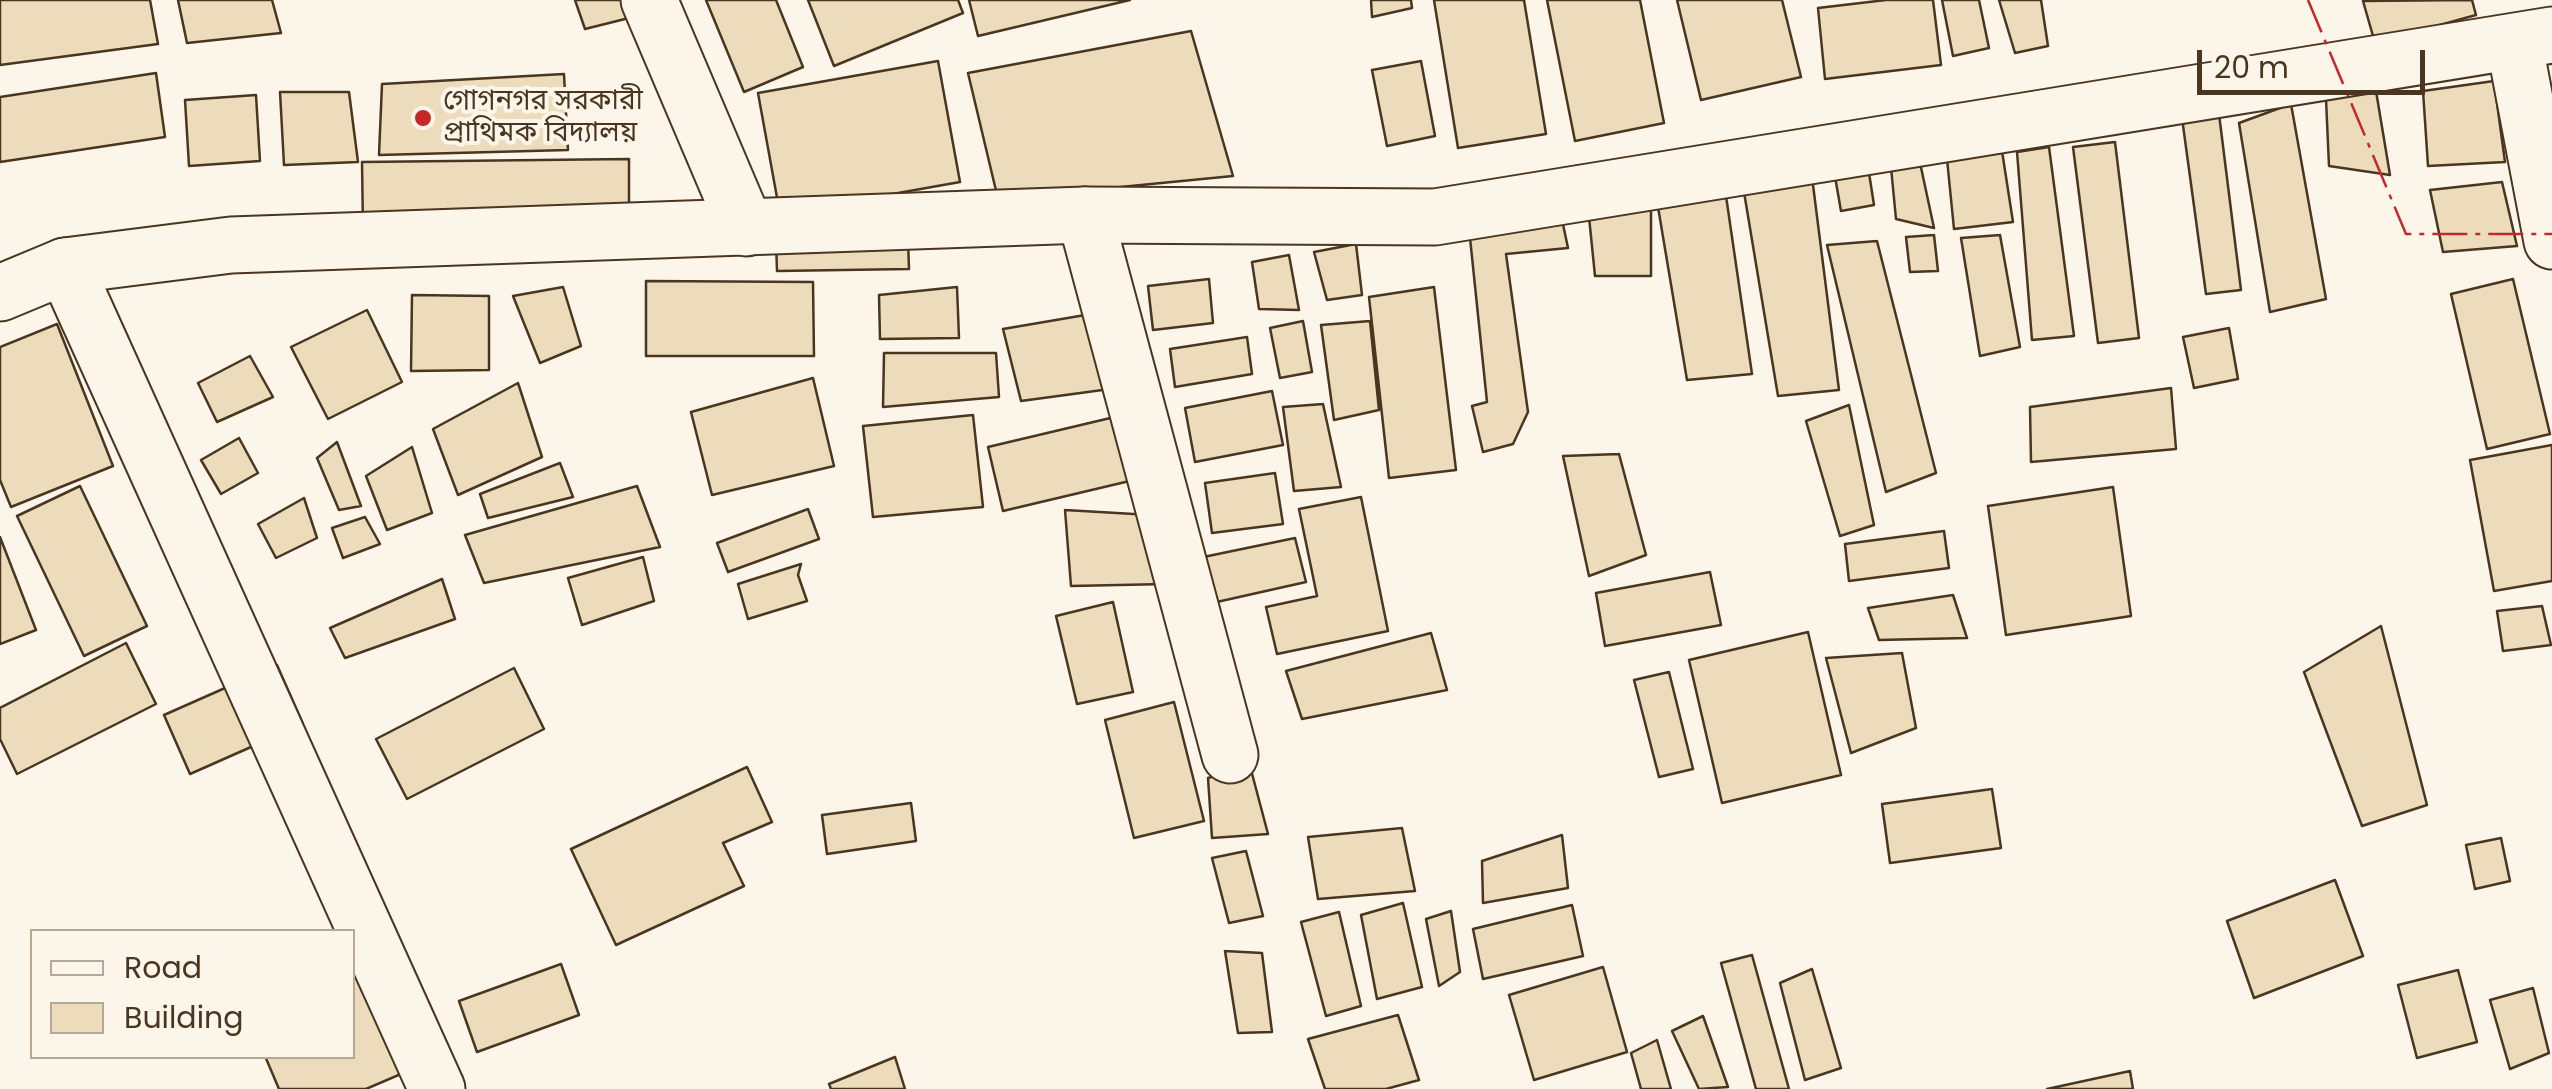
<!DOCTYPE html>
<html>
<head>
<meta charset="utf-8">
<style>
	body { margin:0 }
	#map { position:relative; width:2552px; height:1089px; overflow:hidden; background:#fbf6e9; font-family:Poppins,sans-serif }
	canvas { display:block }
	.legend { position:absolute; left:30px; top:929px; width:325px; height:130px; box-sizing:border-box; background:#fbf6e9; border:2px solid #b4a999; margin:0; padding:12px 18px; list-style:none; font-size:30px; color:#4a3520 }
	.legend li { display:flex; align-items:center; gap:20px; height:50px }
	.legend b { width:50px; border:2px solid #b4a999 }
	.scale { position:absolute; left:2197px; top:50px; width:228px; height:45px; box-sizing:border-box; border:5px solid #4a3520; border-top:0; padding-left:12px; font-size:30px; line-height:35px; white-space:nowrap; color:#4a3520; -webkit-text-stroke:8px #fbf6e9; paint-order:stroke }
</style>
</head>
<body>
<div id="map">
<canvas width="2552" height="1089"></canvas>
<ul class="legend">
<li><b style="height:12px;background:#fbf6e9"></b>Road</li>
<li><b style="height:28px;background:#ecdcbc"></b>Building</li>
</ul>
<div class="scale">20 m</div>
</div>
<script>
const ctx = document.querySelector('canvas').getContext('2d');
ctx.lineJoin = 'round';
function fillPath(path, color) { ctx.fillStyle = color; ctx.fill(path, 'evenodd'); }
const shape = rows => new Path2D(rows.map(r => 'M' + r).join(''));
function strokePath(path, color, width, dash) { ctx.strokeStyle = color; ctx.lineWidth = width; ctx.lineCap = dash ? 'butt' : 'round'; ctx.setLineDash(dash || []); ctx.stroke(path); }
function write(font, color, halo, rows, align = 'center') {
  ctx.font = font + ' Poppins,"Noto Sans Bengali",sans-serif'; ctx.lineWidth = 8; ctx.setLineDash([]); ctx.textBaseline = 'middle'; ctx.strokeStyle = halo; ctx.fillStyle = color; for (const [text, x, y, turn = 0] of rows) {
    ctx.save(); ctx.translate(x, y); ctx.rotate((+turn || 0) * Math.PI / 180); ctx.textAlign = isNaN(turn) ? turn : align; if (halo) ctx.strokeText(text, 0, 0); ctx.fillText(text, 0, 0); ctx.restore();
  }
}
const building = shape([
	[0,0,150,0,158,44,0,65,0,0],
	[178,0,272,0,281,33,187,43,178,0],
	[575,0,623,0,629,18,585,29,575,0],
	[706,0,776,0,803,67,744,92,706,0],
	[808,0,958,0,963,13,834,66,808,0],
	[969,0,1130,0,978,36,969,0],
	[1371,0,1411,0,1412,8,1372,17,1371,0],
	[1434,0,1524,0,1546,134,1458,148,1434,0],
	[1547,0,1640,0,1664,123,1575,141,1547,0],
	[1677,0,1782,0,1801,77,1701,100,1677,0],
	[1886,0,1933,0,1941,65,1825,79,1818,8,1886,0],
	[1942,0,1979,0,1989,48,1953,56,1942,0],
	[1999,0,2041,0,2048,46,2015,53,1999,0],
	[2472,0,2476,15,2375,43,2363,1,2472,0],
	[1191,31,1233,176,998,199,968,73,1191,31],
	[938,61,960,182,780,214,758,93,938,61],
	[1421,61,1435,136,1387,146,1372,70,1421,61],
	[156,73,165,137,0,162,0,97,156,73],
	[564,74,568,150,379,155,382,84,564,74],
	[2494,81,2505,162,2428,166,2423,91,2494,81],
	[2375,85,2390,175,2329,166,2326,99,2375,85],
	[280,92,349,92,358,162,284,165,280,92],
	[256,95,260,161,189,166,185,100,256,95],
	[2291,104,2326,299,2270,312,2239,123,2291,104],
	[2219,114,2241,290,2206,294,2182,118,2219,114],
	[2115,142,2139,338,2098,343,2073,147,2115,142],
	[2049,147,2074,336,2032,340,2017,152,2049,147],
	[1946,149,2002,151,2013,222,1954,229,1946,149],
	[1890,157,1919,158,1934,228,1896,219,1890,157],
	[629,159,629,225,363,228,362,162,629,159],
	[1867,160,1874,205,1841,211,1833,165,1867,160],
	[1812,177,1839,390,1778,396,1743,186,1812,177],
	[2502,182,2517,246,2443,252,2430,190,2502,182],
	[1656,195,1726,196,1752,374,1687,380,1656,195],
	[1588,207,1651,207,1651,276,1595,276,1588,207],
	[1560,210,1568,248,1506,254,1528,412,1513,444,1483,452,1472,406,1487,402,1469,228,1560,210],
	[1934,235,1938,271,1910,272,1906,237,1934,235],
	[2000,235,2020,347,1980,356,1961,238,2000,235],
	[908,240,909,269,777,271,776,242,908,240],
	[1877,241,1936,473,1886,492,1827,245,1877,241],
	[1356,244,1362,295,1327,300,1314,252,1356,244],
	[1289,255,1299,310,1259,309,1252,262,1289,255],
	[1209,279,1213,323,1153,330,1148,286,1209,279],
	[2513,279,2550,434,2487,449,2451,294,2513,279],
	[646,281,813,282,814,356,646,356,646,281],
	[563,287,581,346,540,363,513,296,563,287],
	[957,287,959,338,880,339,879,295,957,287],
	[1434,287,1456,470,1389,478,1369,297,1434,287],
	[412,295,489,296,489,370,411,371,412,295],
	[367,310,402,382,328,419,291,347,367,310],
	[1097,313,1110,389,1021,401,1003,329,1097,313],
	[1303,321,1312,372,1280,378,1270,328,1303,321],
	[1370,321,1379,410,1334,420,1321,325,1370,321],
	[57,324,113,466,11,507,0,480,0,347,57,324],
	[2229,328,2238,379,2194,388,2183,337,2229,328],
	[1247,337,1252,374,1175,387,1170,349,1247,337],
	[884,353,996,353,999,397,883,407,884,353],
	[250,356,273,397,217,422,198,383,250,356],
	[813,378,834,466,712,495,691,412,813,378],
	[518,383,542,457,458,495,433,429,518,383],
	[2171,388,2176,449,2031,462,2030,407,2171,388],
	[1272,391,1283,445,1195,462,1185,408,1272,391],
	[1323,404,1341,487,1294,491,1283,407,1323,404],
	[1849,405,1874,525,1840,536,1806,421,1849,405],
	[973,415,983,507,873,517,863,426,973,415],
	[1123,415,1138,479,1003,511,988,447,1123,415],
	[239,438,258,473,221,494,201,460,239,438],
	[337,442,361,506,339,510,317,458,337,442],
	[2552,445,2552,581,2494,591,2470,460,2552,445],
	[412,447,432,513,387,530,366,476,412,447],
	[1619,454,1646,555,1589,576,1563,456,1619,454],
	[560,463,573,497,488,518,480,494,560,463],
	[1275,473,1283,524,1212,533,1205,483,1275,473],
	[80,486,147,626,84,656,17,516,80,486],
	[637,486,660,547,484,583,465,535,637,486],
	[2113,487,2131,616,2006,635,1988,506,2113,487],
	[1361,497,1388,631,1277,654,1266,607,1317,596,1299,509,1361,497],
	[304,498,317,538,276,558,258,524,304,498],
	[808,509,819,539,728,572,717,543,808,509],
	[1065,510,1151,515,1166,584,1071,586,1065,510],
	[365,517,380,544,343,558,332,528,365,517],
	[1944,531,1949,568,1849,581,1845,544,1944,531],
	[0,537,36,630,0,644,0,537],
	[1295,538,1306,582,1199,606,1189,560,1295,538],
	[643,557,654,601,582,625,568,578,643,557],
	[801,564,798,575,807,601,748,619,738,584,801,564],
	[1710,572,1721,625,1605,646,1596,593,1710,572],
	[442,579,455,619,345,658,330,628,442,579],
	[1953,595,1967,638,1879,640,1868,608,1953,595],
	[1113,602,1133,692,1077,704,1056,616,1113,602],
	[2542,606,2551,645,2503,651,2497,611,2542,606],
	[2381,626,2427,805,2362,826,2304,672,2381,626],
	[1808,632,1841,775,1722,803,1689,660,1808,632],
	[1431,633,1447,690,1302,719,1286,671,1431,633],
	[126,643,156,704,17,774,0,739,0,708,126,643],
	[1902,653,1916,728,1851,753,1826,658,1902,653],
	[277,665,303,724,190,774,164,715,277,665],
	[514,668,544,729,407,799,376,739,514,668],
	[1669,672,1693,769,1659,777,1634,680,1669,672],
	[1174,702,1204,821,1134,838,1105,720,1174,702],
	[1250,766,1268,834,1212,838,1208,778,1250,766],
	[747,767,772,822,723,843,744,886,616,945,571,849,747,767],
	[1992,789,2001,848,1890,863,1882,804,1992,789],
	[911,803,916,841,827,854,822,815,911,803],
	[1402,828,1415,891,1318,899,1308,837,1402,828],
	[1562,835,1568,888,1483,903,1482,861,1562,835],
	[2501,838,2510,881,2475,889,2466,845,2501,838],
	[1246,851,1263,916,1229,923,1212,858,1246,851],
	[2335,880,2363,956,2254,998,2227,921,2335,880],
	[1403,903,1422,987,1377,999,1361,915,1403,903],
	[1572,905,1583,956,1483,979,1473,929,1572,905],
	[385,907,450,1053,366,1089,279,1089,265,1056,352,1056,352,932,330,932,385,907],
	[1451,911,1460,972,1439,986,1426,919,1451,911],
	[1339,912,1361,1006,1326,1016,1301,922,1339,912],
	[1225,951,1262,953,1272,1032,1238,1033,1225,951],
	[1752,955,1789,1089,1756,1089,1721,963,1752,955],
	[561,964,579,1015,477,1052,459,1001,561,964],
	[1603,967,1627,1052,1534,1080,1509,995,1603,967],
	[1812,969,1841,1068,1805,1080,1780,983,1812,969],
	[2458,970,2477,1042,2417,1058,2398,985,2458,970],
	[2533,988,2549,1053,2510,1069,2490,1000,2533,988],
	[1398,1015,1419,1080,1386,1089,1325,1089,1308,1039,1398,1015],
	[1703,1016,1728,1087,1699,1089,1672,1031,1703,1016],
	[1657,1040,1671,1089,1641,1089,1631,1053,1657,1040],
	[895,1057,905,1089,831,1089,829,1084,895,1057],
	[2130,1071,2133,1089,2047,1089,2130,1071]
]);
const street = shape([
	[649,0,746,228],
	[2514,42,2552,241],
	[1085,215,1230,755],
	[65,266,437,1089]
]);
const primary = shape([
	[0,293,65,266,231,245,1085,215,1435,217,2552,35]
]);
const power = shape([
	[2308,0,2406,234,2552,234]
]);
const markers = [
	[423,118,10,"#c62828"]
];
const poiNames = [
	["গোগনগর সরকারী",443,102],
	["প্রাথিমক বিদ্যালয়",443,134]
];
fillPath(building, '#ecdcbc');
strokePath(building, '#4a3520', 2.5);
strokePath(street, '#4a3520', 59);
strokePath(primary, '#4a3520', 59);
strokePath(street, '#fbf6e9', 55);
strokePath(primary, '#fbf6e9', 55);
strokePath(power, '#c62828', 2.5, [35, 8, 5, 8]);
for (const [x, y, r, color] of markers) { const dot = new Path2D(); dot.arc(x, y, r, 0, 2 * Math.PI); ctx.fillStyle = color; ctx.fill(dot); strokePath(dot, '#fbf6e9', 4); }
write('28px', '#4a3520', '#fbf6e9', poiNames, 'left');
</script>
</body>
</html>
